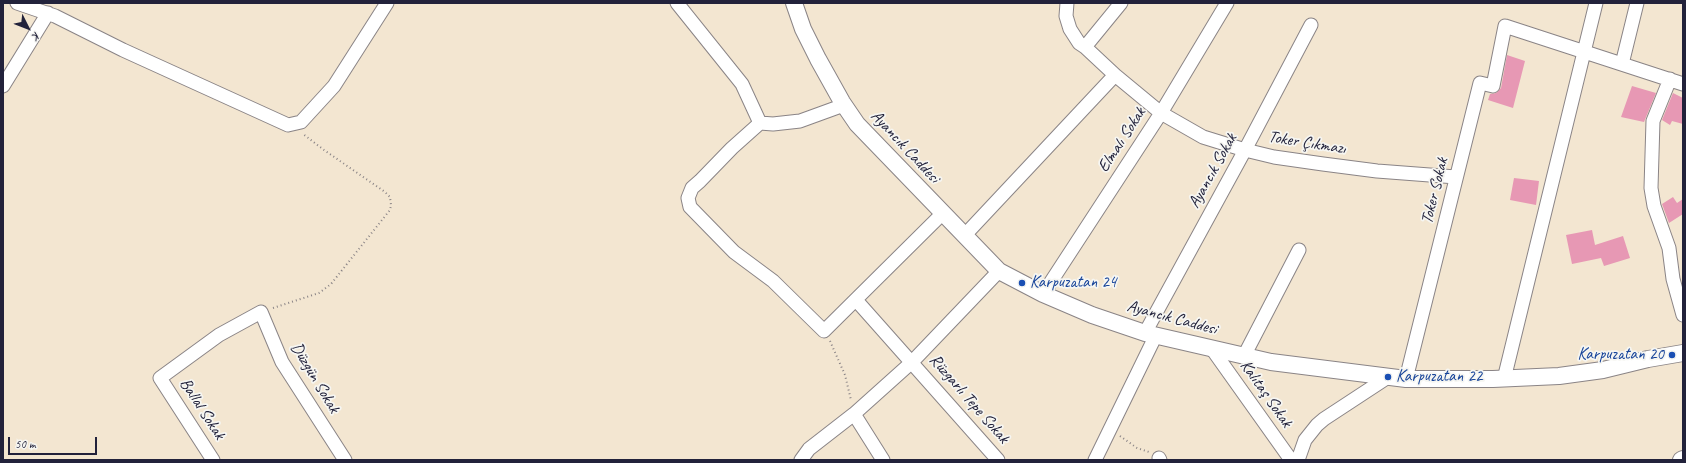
<!DOCTYPE html>
<html>
<head>
<meta charset="utf-8">
<style>
	body { margin:0 }
	#map { position:relative; width:1686px; height:463px; overflow:hidden; background:#f3e6d1; font-family:Caveat,sans-serif }
	canvas { display:block }
	.frame { position:absolute; inset:0; border:4px solid #22223b; pointer-events:none }
	.north { position:absolute; left:8px; top:8px; width:40px; height:40px; -webkit-text-stroke:3px #f6f6f2; paint-order:stroke; rotate:132deg; font-size:11px; font-weight:700; line-height:16px; text-align:center; color:#22223b }
	.north::after { content:''; display:block; margin:auto; width:14px; height:18px; background:#22223b; clip-path:polygon(50% 0,100% 100%,50% 72%,0 100%) }
	.scale { position:absolute; left:8px; top:437px; width:89px; height:18px; box-sizing:border-box; border:2px solid #22223b; border-top:0; padding-left:5px; font-size:12px; line-height:14px; white-space:nowrap; color:#22223b; -webkit-text-stroke:3px #f6f6f2; paint-order:stroke }
</style>
</head>
<body>
<div id="map">
<canvas width="1686" height="463"></canvas>
<div class="frame"></div>
<div class="north">K</div>
<div class="scale">50 m</div>
</div>
<script>
const ctx = document.querySelector('canvas').getContext('2d');
ctx.lineJoin = 'round';
function fillPath(path, color) { ctx.fillStyle = color; ctx.fill(path, 'evenodd'); }
const shape = rows => new Path2D(rows.map(r => 'M' + r).join(''));
function strokePath(path, color, width, dash) { ctx.strokeStyle = color; ctx.lineWidth = width; ctx.lineCap = dash ? 'butt' : 'round'; ctx.setLineDash(dash || []); ctx.stroke(path); }
function write(font, color, halo, rows, align = 'center') {
  ctx.font = font + ' Caveat,sans-serif'; ctx.lineWidth = 3.5; ctx.setLineDash([]); ctx.textBaseline = 'middle'; ctx.strokeStyle = halo; ctx.fillStyle = color; for (const [text, x, y, turn = 0] of rows) {
    ctx.save(); ctx.translate(x, y); ctx.rotate((+turn || 0) * Math.PI / 180); ctx.textAlign = isNaN(turn) ? turn : align; if (halo) ctx.strokeText(text, 0, 0); ctx.fillText(text, 0, 0); ctx.restore();
  }
}
const building = shape([
	[1507,55,1525,61,1513,108,1488,100,1490,94,1496,93,1501,88],
	[1632,86,1656,93,1644,122,1621,117],
	[1673,93,1683,98,1683,124,1672,121,1670,125,1662,120],
	[1514,178,1539,181,1536,205,1510,200],
	[1673,197,1677,203,1683,199,1683,214,1669,223,1662,204],
	[1592,230,1595,245,1623,236,1630,258,1604,266,1601,258,1572,264,1566,235]
]);
const path = shape([
	[273,308,319,293,331,284,390,210,391,205,390,197,385,192,324,150,303,134],
	[830,341,845,375,851,400],
	[1120,436,1137,448,1149,452]
]);
const minor = shape([
	[17,3,55,16,123,50,288,125,301,122,334,86,387,3],
	[677,3,742,84,760,123,732,148,700,181,692,188,688,198,690,207,734,252,773,281,824,331,942,214],
	[1067,3,1066,16,1070,29,1079,43,1085,47],
	[1121,3,1085,47,1115,75,1161,113,1203,137,1245,150,1274,157,1323,164,1377,171,1456,177],
	[1622,64,1637,3],
	[1670,79,1653,121,1651,188,1654,206,1669,248,1673,279,1683,315],
	[3,86,48,13],
	[760,123,773,124,800,121,844,105],
	[964,236,1115,75],
	[1043,294,1161,113,1227,3],
	[856,300,998,460],
	[1145,333,1245,150,1311,25],
	[1212,349,1291,460],
	[1244,356,1299,250],
	[1406,379,1480,83,1493,86,1505,26,1683,84],
	[1504,379,1596,3],
	[854,414,883,460],
	[1159,458,1160,460],
	[213,460,160,378,219,335,261,312,282,362,345,460],
	[801,460,809,449,854,414,912,362,999,271],
	[1095,460,1156,335],
	[1298,460,1305,440,1317,425,1324,419,1388,377]
]);
const tertiary = shape([
	[794,3,803,29,818,59,842,102,857,124,999,271,1043,294,1092,315,1145,333,1271,362,1406,379,1493,379,1559,376,1603,370,1648,359,1683,353],
	[1681,460,1683,459]
]);
const markers = [
	[1022,283,4,"#1a4fb4"],
	[1672,355,4,"#1a4fb4"],
	[1388,377,4,"#1a4fb4"]
];
const streetNames = [
	["Elmalı Sokak",1122,140,-57],
	["Toker Çıkmazı",1307,143,9],
	["Ayancık Caddesi",905,147,47],
	["Ayancık Sokak",1213,171,-61],
	["Toker Sokak",1435,191,-76],
	["Ayancık Caddesi",1172,318,15],
	["Düzgün Sokak",315,378,59],
	["Kalıtaş Sokak",1266,394,55],
	["Rüzgarlı Tepe Sokak",969,399,49],
	["Ballal Sokak",202,409,57]
];
const transitNames = [
	["Karpuzatan 24",1030,283],
	["Karpuzatan 20",1664,355,"right"],
	["Karpuzatan 22",1396,377]
];
fillPath(building, '#e798b4');
strokePath(minor, '#8a8486', 15);
strokePath(tertiary, '#8a8486', 18);
strokePath(path, '#8a8486', 2, [1, 3]);
strokePath(minor, '#fff', 13);
strokePath(tertiary, '#fff', 16);
for (const [x, y, r, color] of markers) { const dot = new Path2D(); dot.arc(x, y, r, 0, 2 * Math.PI); ctx.fillStyle = color; ctx.fill(dot); strokePath(dot, '#f6f6f2', 1.5); }
write('17px', '#22223b', '#f6f6f2', streetNames);
write('17px', '#164399', '#f6f6f2', transitNames, 'left');
</script>
</body>
</html>
